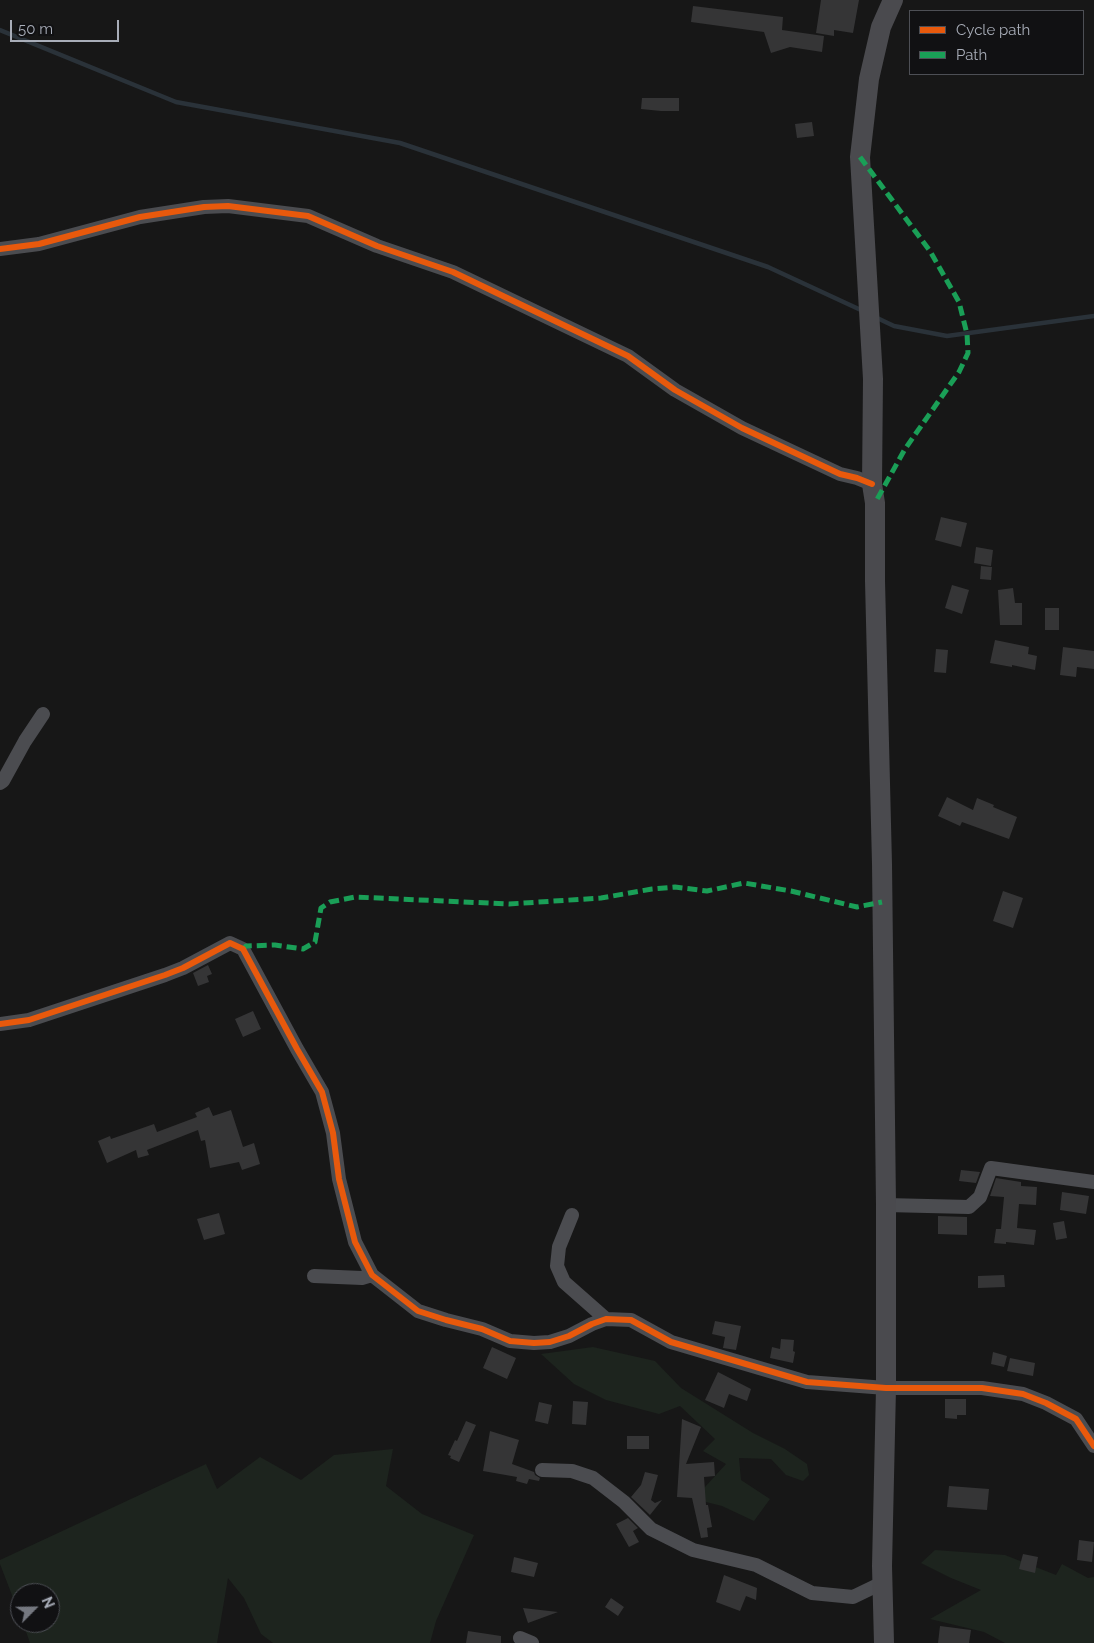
<!DOCTYPE html>
<html>
<head>
<meta charset="utf-8">
<style>
	body { margin:0 }
	#map { position:relative; width:1094px; height:1643px; overflow:hidden; background:#171717; font-family:Raleway,sans-serif }
	canvas { display:block }
	.legend { position:absolute; left:909px; top:10px; width:175px; height:65px; box-sizing:border-box; background:#111113; border:1px solid #4d4f55; margin:0; padding:6px 9px; list-style:none; font-size:15px; color:#a8adb8 }
	.legend li { display:flex; align-items:center; gap:10px; height:25px }
	.legend b { width:25px; border:1px solid #4d4f55 }
	.north { position:absolute; left:10px; top:1583px; width:50px; height:50px; box-sizing:border-box; background:#111113; border:1px solid #4d4f55; border-radius:50%; rotate:67deg; font-size:14px; font-weight:700; line-height:20px; text-align:center; color:#a8adb8 }
	.north::after { content:''; display:block; margin:auto; width:18px; height:22px; background:#757880; clip-path:polygon(50% 0,100% 100%,50% 72%,0 100%) }
	.scale { position:absolute; left:10px; top:20px; width:109px; height:22px; box-sizing:border-box; border:2px solid #a8adb8; border-top:0; padding-left:6px; font-size:15px; line-height:18px; white-space:nowrap; color:#a8adb8; -webkit-text-stroke:4px #111113; paint-order:stroke }
</style>
</head>
<body>
<div id="map">
<canvas width="1094" height="1643"></canvas>
<ul class="legend">
<li><b style="height:6px;background:#e8590c"></b>Cycle path</li>
<li><b style="height:6px;background:#1a9f57"></b>Path</li>
</ul>
<div class="north">N</div>
<div class="scale">50 m</div>
</div>
<script>
const ctx = document.querySelector('canvas').getContext('2d');
ctx.lineJoin = 'round';
function fillPath(path, color) { ctx.fillStyle = color; ctx.fill(path, 'evenodd'); }
const shape = rows => new Path2D(rows.map(r => 'M' + r).join(''));
function strokePath(path, color, width, dash) { ctx.strokeStyle = color; ctx.lineWidth = width; ctx.lineCap = dash ? 'butt' : 'round'; ctx.setLineDash(dash || []); ctx.stroke(path); }
const green = shape([
	[593,1347,655,1361,681,1388,753,1433,785,1449,807,1464,809,1475,803,1481,786,1475,771,1459,739,1458,741,1480,770,1499,754,1521,722,1506,694,1499,726,1464,703,1451,715,1439,680,1406,659,1414,606,1400,574,1384,541,1354],
	[393,1449,386,1486,422,1514,474,1535,436,1621,430,1643,273,1643,261,1634,244,1598,228,1578,217,1643,30,1643,23,1623,50,1623,50,1593,20,1593,20,1616,0,1564,0,1560,206,1464,217,1489,260,1457,301,1480,334,1455],
	[935,1550,1005,1555,1056,1575,1062,1564,1088,1578,1094,1577,1094,1643,1005,1643,984,1632,930,1619,981,1590,951,1578,921,1563]
]);
const stream = shape([
	[0,30,176,102,400,143,768,267,863,311],
	[875,317,894,326,947,336,1094,316]
]);
const building = shape([
	[821,0,859,0,853,33,834,30,834,36,816,33],
	[693,6,783,17,782,30,824,36,822,52,790,47,771,53,764,32,691,22],
	[642,98,679,98,679,111,661,111,641,109],
	[812,122,814,136,797,138,795,124],
	[941,517,967,523,961,547,935,540],
	[976,547,993,550,991,566,974,563],
	[981,566,992,567,991,580,980,579],
	[952,585,969,590,962,614,945,608],
	[1013,588,1015,603,1022,603,1022,625,1000,625,998,590],
	[1045,608,1059,608,1059,630,1045,630],
	[995,640,1029,647,1028,654,1037,656,1035,670,1012,665,1012,667,990,663],
	[1063,647,1094,651,1094,669,1077,667,1076,677,1060,675],
	[936,649,948,650,946,673,934,672],
	[947,797,973,810,977,798,994,805,993,807,1017,817,1009,839,962,822,960,826,938,816],
	[1003,891,1023,898,1013,928,993,921],
	[208,965,212,974,207,976,209,982,198,986,193,973],
	[253,1011,261,1029,243,1037,235,1019],
	[209,1107,213,1116,231,1110,243,1147,254,1143,260,1164,242,1170,239,1162,210,1168,205,1140,201,1141,198,1130,147,1150,149,1155,138,1158,136,1150,107,1163,98,1141,110,1136,111,1139,154,1124,157,1132,197,1117,195,1113],
	[961,1170,980,1172,976,1183,959,1181],
	[996,1178,1021,1182,1021,1186,1037,1187,1036,1205,1019,1204,1017,1228,1036,1230,1034,1245,1006,1242,1006,1244,994,1243,996,1229,1001,1229,1004,1197,990,1196],
	[1062,1192,1089,1196,1086,1214,1060,1210],
	[219,1213,225,1234,204,1240,197,1219],
	[938,1216,967,1217,967,1235,938,1234],
	[1064,1221,1067,1238,1056,1240,1053,1223],
	[1004,1275,1005,1287,978,1288,978,1276],
	[715,1321,741,1326,736,1350,723,1348,725,1337,712,1334],
	[781,1339,794,1340,793,1351,795,1352,793,1363,770,1358,772,1347,780,1349],
	[492,1347,516,1358,507,1379,483,1368],
	[993,1352,1007,1356,1004,1367,991,1364],
	[1010,1358,1035,1363,1033,1376,1007,1371],
	[718,1372,751,1389,747,1401,729,1394,724,1408,705,1400],
	[945,1399,966,1399,966,1415,957,1415,957,1419,945,1418],
	[573,1401,588,1402,586,1425,572,1424],
	[539,1402,552,1405,548,1424,535,1421],
	[682,1419,701,1427,686,1464,714,1462,715,1476,704,1477,706,1505,708,1505,712,1527,707,1528,708,1537,701,1538,692,1498,677,1497],
	[466,1421,476,1425,459,1462,450,1458,451,1456,448,1455,455,1440,457,1441],
	[490,1431,519,1440,512,1464,534,1472,535,1475,540,1478,539,1481,529,1479,527,1484,516,1481,517,1477,483,1471],
	[627,1436,649,1436,649,1449,627,1449],
	[645,1472,658,1475,651,1500,655,1503,662,1500,650,1515,631,1497,641,1485],
	[949,1486,989,1489,987,1510,947,1507],
	[628,1518,638,1528,633,1531,639,1542,629,1547,616,1524],
	[1079,1540,1094,1542,1092,1562,1077,1560],
	[1023,1554,1038,1557,1035,1573,1019,1569],
	[514,1557,538,1563,534,1577,511,1572],
	[724,1575,757,1588,756,1600,746,1596,740,1611,716,1602],
	[611,1598,624,1607,618,1616,605,1607],
	[523,1608,558,1612,528,1623],
	[940,1626,971,1630,969,1643,938,1643],
	[468,1631,501,1636,501,1643,466,1643]
]);
const minor = shape([
	[0,249,39,244,140,217,204,207,228,206,308,216,377,246,453,272,628,356,675,390,742,428,840,474,857,478,872,484],
	[0,783,3,781,25,741,43,714],
	[0,1024,29,1020,165,975,183,968,230,943,243,949,297,1049,322,1092,333,1133,339,1179,355,1242,372,1275,418,1311,446,1320,482,1329,510,1341,534,1343,550,1342,569,1336,592,1324,606,1319,631,1320,671,1342,807,1382,886,1388,982,1388,1023,1394,1046,1403,1076,1419,1094,1446],
	[886,1205,969,1207,980,1197,991,1168,1094,1182],
	[572,1215,559,1247,557,1266,564,1282,606,1319],
	[314,1276,362,1278,372,1275],
	[542,1470,572,1471,593,1478,624,1502,651,1529,693,1550,756,1565,812,1593,853,1597,882,1583],
	[520,1638,532,1643]
]);
const secondary = shape([
	[884,1643,882,1566,886,1388,886,1205,882,864,875,581,875,503,872,484,873,379,860,157,869,79,881,27,893,0]
]);
const quiet = shape([
	[860,157,930,251,959,302,967,334,968,353,959,372,905,449,875,503],
	[243,949,246,946,275,945,303,949,315,942,321,908,330,902,355,897,509,904,601,898,652,889,675,887,707,891,744,883,791,891,857,907,882,902]
]);
const cycleway = shape([
	[0,249,39,244,140,217,204,207,228,206,308,216,377,246,453,272,628,356,675,390,742,428,840,474,857,478,872,484],
	[0,1024,29,1020,165,975,183,968,230,943,243,949,297,1049,322,1092,333,1133,339,1179,355,1242,372,1275,418,1311,446,1320,482,1329,510,1341,534,1343,550,1342,569,1336,592,1324,606,1319,631,1320,671,1342,807,1382,886,1388,982,1388,1023,1394,1046,1403,1076,1419,1094,1446]
]);
fillPath(green, '#1d241e');
strokePath(stream, '#2a3239', 4.5);
fillPath(building, '#353536');
strokePath(minor, '#4b4c50', 14);
strokePath(secondary, '#4a4a4e', 20);
strokePath(quiet, '#1a9f57', 5, [10, 5]);
strokePath(cycleway, '#e8590c', 6);
</script>
</body>
</html>
